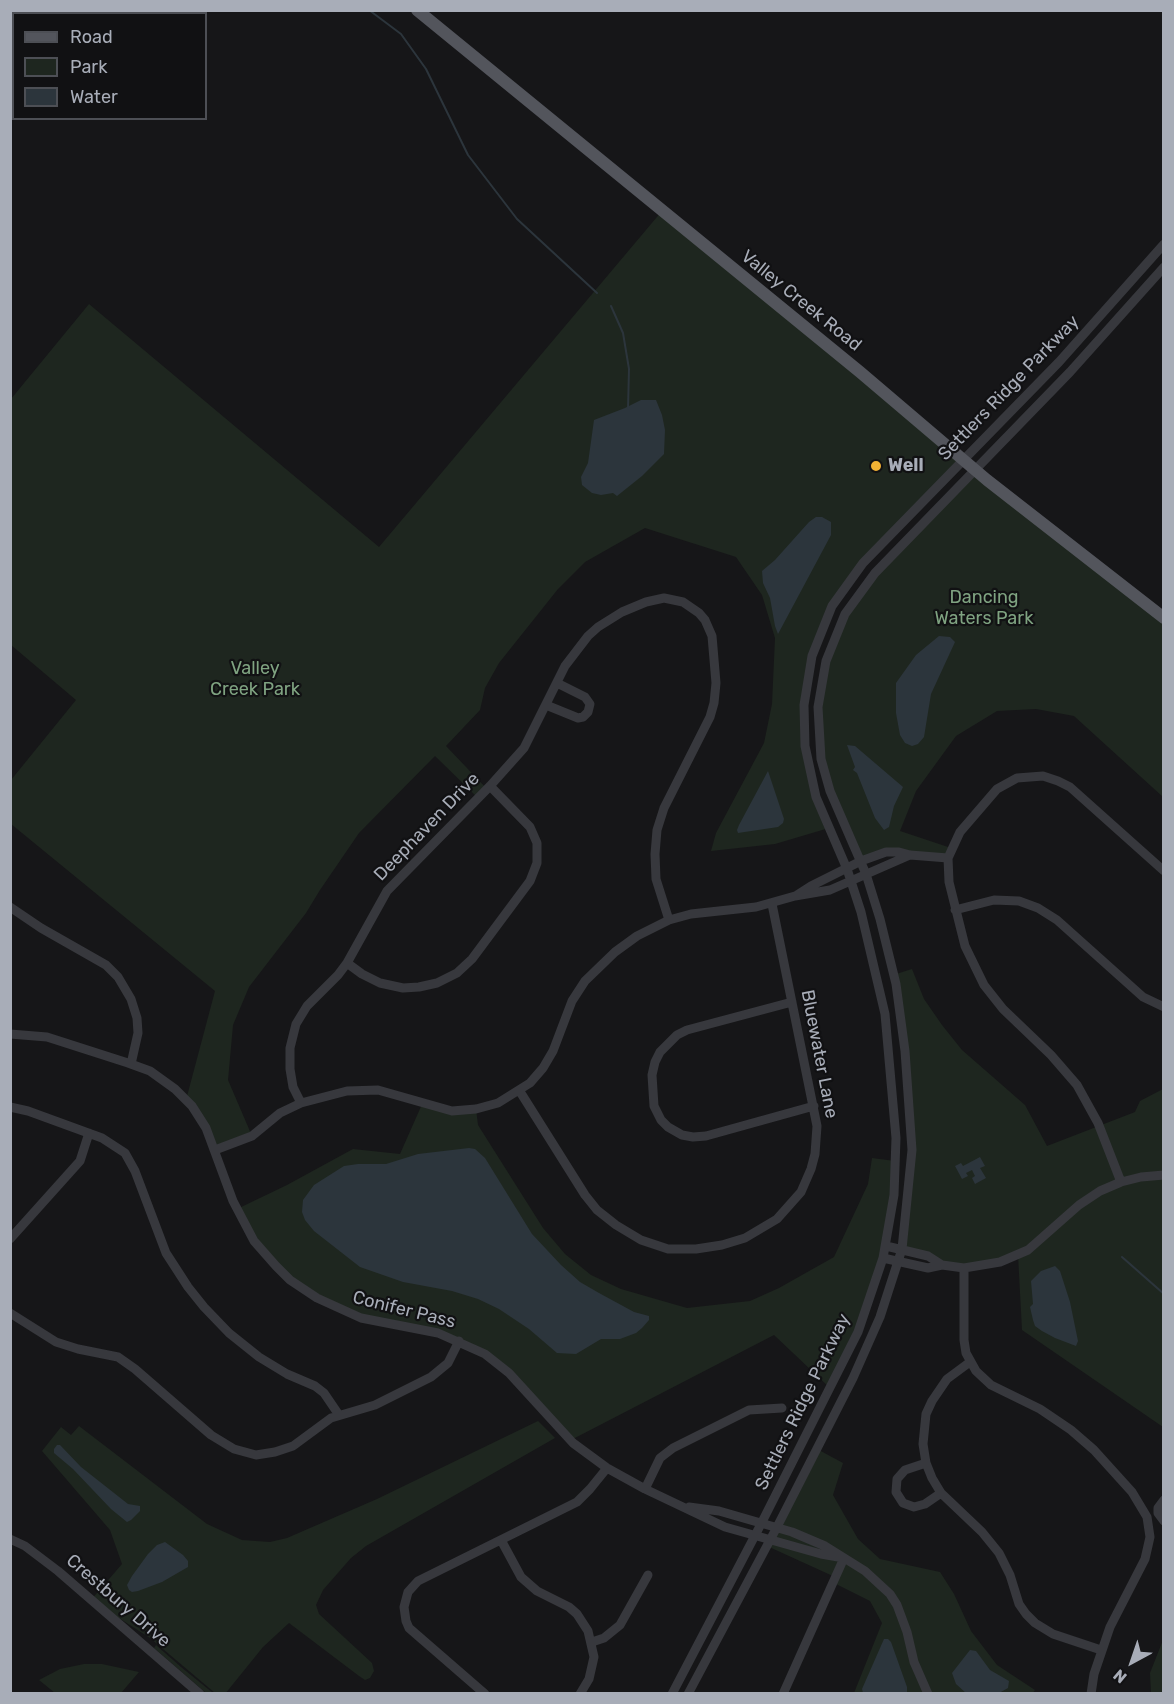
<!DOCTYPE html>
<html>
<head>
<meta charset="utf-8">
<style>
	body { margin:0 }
	#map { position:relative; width:1174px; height:1704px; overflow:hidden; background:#161618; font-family:Rubik,sans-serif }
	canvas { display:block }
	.frame { position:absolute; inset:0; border:12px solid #a8adb8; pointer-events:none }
	.legend { position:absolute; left:12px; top:12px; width:195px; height:108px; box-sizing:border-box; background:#111113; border:2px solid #4d4f55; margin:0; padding:8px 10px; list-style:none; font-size:18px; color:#a8adb8 }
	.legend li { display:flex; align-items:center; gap:12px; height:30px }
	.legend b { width:30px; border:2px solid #4d4f55 }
	.north { position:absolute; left:1102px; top:1632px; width:60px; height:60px; -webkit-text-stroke:4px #111113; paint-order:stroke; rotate:220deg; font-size:16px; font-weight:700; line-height:24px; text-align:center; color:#a8adb8 }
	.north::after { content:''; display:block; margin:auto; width:21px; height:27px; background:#a8adb8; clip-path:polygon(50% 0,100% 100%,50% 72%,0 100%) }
</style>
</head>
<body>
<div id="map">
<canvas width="1174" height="1704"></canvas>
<div class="frame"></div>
<ul class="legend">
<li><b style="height:8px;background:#53555c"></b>Road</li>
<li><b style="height:16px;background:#1e261f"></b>Park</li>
<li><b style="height:16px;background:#2c353c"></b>Water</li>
</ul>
<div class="north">N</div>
</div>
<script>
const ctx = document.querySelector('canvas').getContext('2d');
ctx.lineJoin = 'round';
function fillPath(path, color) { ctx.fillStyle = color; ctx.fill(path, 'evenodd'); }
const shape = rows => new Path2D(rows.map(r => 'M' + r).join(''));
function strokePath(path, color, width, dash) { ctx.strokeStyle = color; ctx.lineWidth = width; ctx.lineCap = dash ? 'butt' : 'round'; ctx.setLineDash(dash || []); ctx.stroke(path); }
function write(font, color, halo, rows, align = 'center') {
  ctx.font = font + ' Rubik,sans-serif'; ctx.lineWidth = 4.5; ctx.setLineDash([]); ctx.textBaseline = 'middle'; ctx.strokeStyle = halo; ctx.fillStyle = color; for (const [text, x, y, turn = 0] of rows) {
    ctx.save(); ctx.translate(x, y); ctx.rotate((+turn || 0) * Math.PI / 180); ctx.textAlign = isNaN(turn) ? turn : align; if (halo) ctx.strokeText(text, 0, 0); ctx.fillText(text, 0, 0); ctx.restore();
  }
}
const green = shape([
	[662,211,964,460,841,592,812,656,805,746,829,828,775,844,711,851,716,833,764,743,772,704,775,638,762,595,736,557,645,528,585,562,558,589,499,663,485,688,480,710,446,746,487,789,478,798,435,756,359,833,320,890,306,913,249,987,233,1025,228,1080,252,1136,215,1150,186,1100,215,991,11,824,11,780,76,700,11,645,11,399,89,304,379,547],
	[975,470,1163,618,1163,797,1074,716,1036,709,997,711,956,736,916,791,900,831,951,848,948,858,899,852,861,861,821,759,822,677,854,600],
	[912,969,924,999,942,1025,962,1050,1025,1105,1047,1146,1135,1112,1140,1101,1163,1089,1163,1427,1022,1330,1018,1255,964,1268,902,1249,912,1150,893,975],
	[423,1102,436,1108,476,1109,478,1125,543,1228,565,1254,591,1275,621,1289,687,1308,750,1301,779,1288,834,1257,868,1184,872,1158,895,1161,883,1258,858,1332,830,1388,774,1335,571,1440,534,1399,469,1345,346,1313,276,1266,237,1209,287,1185,353,1149,400,1154],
	[538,1421,555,1438,366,1546,351,1558,323,1590,316,1605,319,1614,372,1663,374,1671,370,1678,365,1680,359,1676,289,1623,263,1647,225,1694,215,1693,150,1638,91,1600,122,1564,110,1530,42,1451,61,1427,71,1435,79,1426,207,1524,242,1540,270,1542,287,1538,377,1499],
	[817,1449,843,1463,833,1495,858,1539,880,1559,940,1572,954,1594,971,1631,997,1665,1035,1690,1032,1694,854,1693,882,1623,870,1601,834,1583,835,1577,767,1546],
	[1163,1640,1163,1693,1151,1693,1150,1673],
	[156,1645,181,1667,213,1693,206,1693,154,1648],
	[84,1664,102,1664,139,1672,121,1693,55,1693,39,1680,60,1669]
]);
const water = shape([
	[641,400,656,400,662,415,665,430,664,454,642,476,617,496,613,493,601,495,592,493,582,485,581,477,588,463,594,420,625,408],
	[816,517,822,517,831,522,831,535,778,634,775,626,770,598,763,583,762,571,775,560,809,522],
	[939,636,950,637,955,642,931,694,924,737,918,744,912,746,905,743,900,735,896,713,896,683,916,655],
	[847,745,855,746,903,787,894,806,889,827,884,830,875,818,857,773,853,770,855,767],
	[768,771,784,819,783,823,778,827,738,833,737,830,739,825],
	[469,1148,475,1149,485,1158,532,1234,561,1265,580,1282,599,1293,634,1312,649,1316,649,1320,642,1328,636,1333,620,1339,601,1339,576,1354,557,1353,529,1329,499,1309,478,1299,452,1291,403,1282,360,1267,314,1231,305,1220,302,1212,303,1200,314,1185,344,1166,358,1164,386,1164,418,1154],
	[980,1157,985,1166,980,1168,986,1178,975,1184,972,1178,975,1176,972,1170,966,1173,968,1176,962,1179,955,1166,961,1163,963,1166],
	[1055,1266,1060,1271,1070,1302,1078,1341,1076,1346,1055,1338,1042,1331,1035,1326,1033,1320,1030,1307,1033,1304,1031,1281,1041,1271],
	[57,1445,60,1445,81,1467,128,1504,140,1506,140,1511,131,1520,127,1522,111,1509,73,1469,54,1453,54,1449],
	[165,1542,183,1555,188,1561,188,1567,162,1582,138,1591,132,1592,129,1590,127,1585,132,1576,148,1554,157,1545],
	[884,1639,888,1639,891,1642,907,1687,907,1693,863,1693,862,1689],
	[970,1650,976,1651,990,1670,1009,1681,1008,1688,999,1693,966,1693,956,1684,952,1673]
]);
const stream = shape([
	[369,10,401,34,426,69,468,155,517,219,597,293],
	[611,306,623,333,629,369,628,409],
	[1122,1257,1164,1294]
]);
const minor = shape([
	[546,705,578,718,583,717,588,712,590,704,585,697,557,683],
	[797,895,811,886,861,861,886,852,899,852,910,855,948,858],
	[10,907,41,928,106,965,118,977,131,999,137,1018,138,1033,131,1064],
	[955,910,994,900,1019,901,1038,908,1057,920,1143,997,1164,1007],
	[347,963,362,974,380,983,403,988,419,987,437,983,457,973,472,959,530,881,537,863,537,843,530,827,490,786],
	[792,1002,687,1030,677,1035,660,1052,655,1062,652,1075,654,1106,661,1120,668,1127,682,1135,693,1137,706,1136,814,1106],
	[10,1034,47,1037,128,1063,150,1071,175,1089,192,1106,206,1128,233,1201,254,1241,276,1266,290,1280,317,1298,361,1318,438,1333,485,1354,509,1373,573,1443,607,1468,645,1489,725,1527,821,1554,844,1558],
	[519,1090,585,1195,597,1210,616,1225,641,1240,668,1249,696,1249,722,1245,745,1238,777,1219,801,1192,811,1169,815,1154,817,1126,772,904],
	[301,1103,293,1087,290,1069,290,1048,296,1024,307,1006,338,975,347,963,387,891,490,786,524,748,565,666,588,636,598,627,622,612,646,602,664,598,683,602,699,613,705,620,712,636,716,683,714,703,710,717,664,808,657,830,655,854,656,879,669,920],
	[10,1107,28,1111,102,1138,125,1153,135,1171,166,1253,188,1287,204,1307,229,1333,259,1357,287,1374,315,1386,324,1393,339,1415],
	[215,1150,252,1136,280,1113,301,1103,347,1091,378,1090,452,1111,476,1109,498,1103,530,1083,543,1068,553,1051,572,1001,585,981,615,952,637,936,669,920,691,914,756,907,795,896,830,890,910,855],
	[1121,1182,1098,1123,1077,1085,1051,1055,1003,1009,984,985,965,946,949,882,948,858,960,832,997,789,1017,778,1043,776,1058,781,1070,787,1164,871],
	[10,1239,80,1161,89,1133],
	[886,1246,928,1256,942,1265],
	[883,1258,928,1268,942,1265,964,1268,1000,1262,1028,1250,1079,1205,1100,1191,1121,1182,1141,1177,1164,1175],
	[964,1268,964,1340,966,1353,976,1371,991,1385,1040,1409,1071,1430,1094,1450,1132,1492,1147,1517,1150,1537,1145,1559,1110,1627,1094,1674,1091,1694],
	[10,1313,56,1342,78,1349,118,1357,135,1369,211,1435,234,1449,256,1455,275,1452,293,1446,331,1418,375,1405,431,1377,448,1363,459,1341],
	[970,1362,947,1379,932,1401,926,1414,923,1444,926,1463,932,1478,941,1493,982,1532,999,1553,1010,1575,1019,1604,1026,1614,1035,1623,1053,1634,1101,1650],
	[926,1463,905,1470,897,1479,896,1492,903,1503,914,1507,925,1504,941,1493],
	[645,1489,660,1458,673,1448,749,1410,782,1408],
	[1164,1500,1158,1508,1158,1513,1164,1521],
	[689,1507,719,1511,792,1532,825,1546,865,1571,890,1594,897,1605,907,1632,914,1662,928,1694],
	[10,1539,25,1546,58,1571,200,1694],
	[501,1540,521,1577,537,1591,569,1607,577,1614,588,1631,594,1657,589,1679,580,1694],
	[592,1642,604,1638,620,1625,648,1575],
	[485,1694,409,1628,406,1621,404,1607,408,1592,418,1581,577,1502,590,1489,607,1468],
	[672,1694,761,1524,858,1332,883,1258,894,1195,896,1138,885,1014,861,912,847,869,816,797,805,746,804,705,812,656,832,606,863,563,1059,362,1164,244],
	[688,1694,777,1527,853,1378,880,1317,902,1249,912,1150,905,1051,896,984,880,919,866,874,830,791,821,759,818,707,826,661,845,614,875,573,1070,372,1164,267],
	[783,1694,844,1558]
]);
const major = shape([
	[417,10,860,372,987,480,1164,618]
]);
const markers = [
	[876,466,6,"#f2b134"]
];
const streetNames = [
	["Valley Creek Road",801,301,39],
	["Settlers Ridge Parkway",1009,388,-46],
	["Deephaven Drive",427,827,-46],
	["Bluewater Lane",819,1054,79],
	["Conifer Pass",404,1310,14],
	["Settlers Ridge Parkway",803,1402,-64],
	["Crestbury Drive",118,1601,41]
];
const poiNames = [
	["Well",888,466]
];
const parkNames = [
	["Dancing",984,598],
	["Waters Park",984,619],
	["Valley",255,669],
	["Creek Park",255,690]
];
fillPath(green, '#1e261f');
fillPath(water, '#2c353c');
strokePath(stream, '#2c353c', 2);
strokePath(minor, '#37383d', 9);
strokePath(major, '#53555c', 12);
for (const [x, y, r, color] of markers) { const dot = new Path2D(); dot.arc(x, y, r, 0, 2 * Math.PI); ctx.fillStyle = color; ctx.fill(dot); strokePath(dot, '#111113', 2); }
write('18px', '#a8adb8', '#111113', streetNames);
write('bold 18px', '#a8adb8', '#111113', poiNames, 'left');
write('18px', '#7fa381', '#111113', parkNames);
</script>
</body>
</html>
